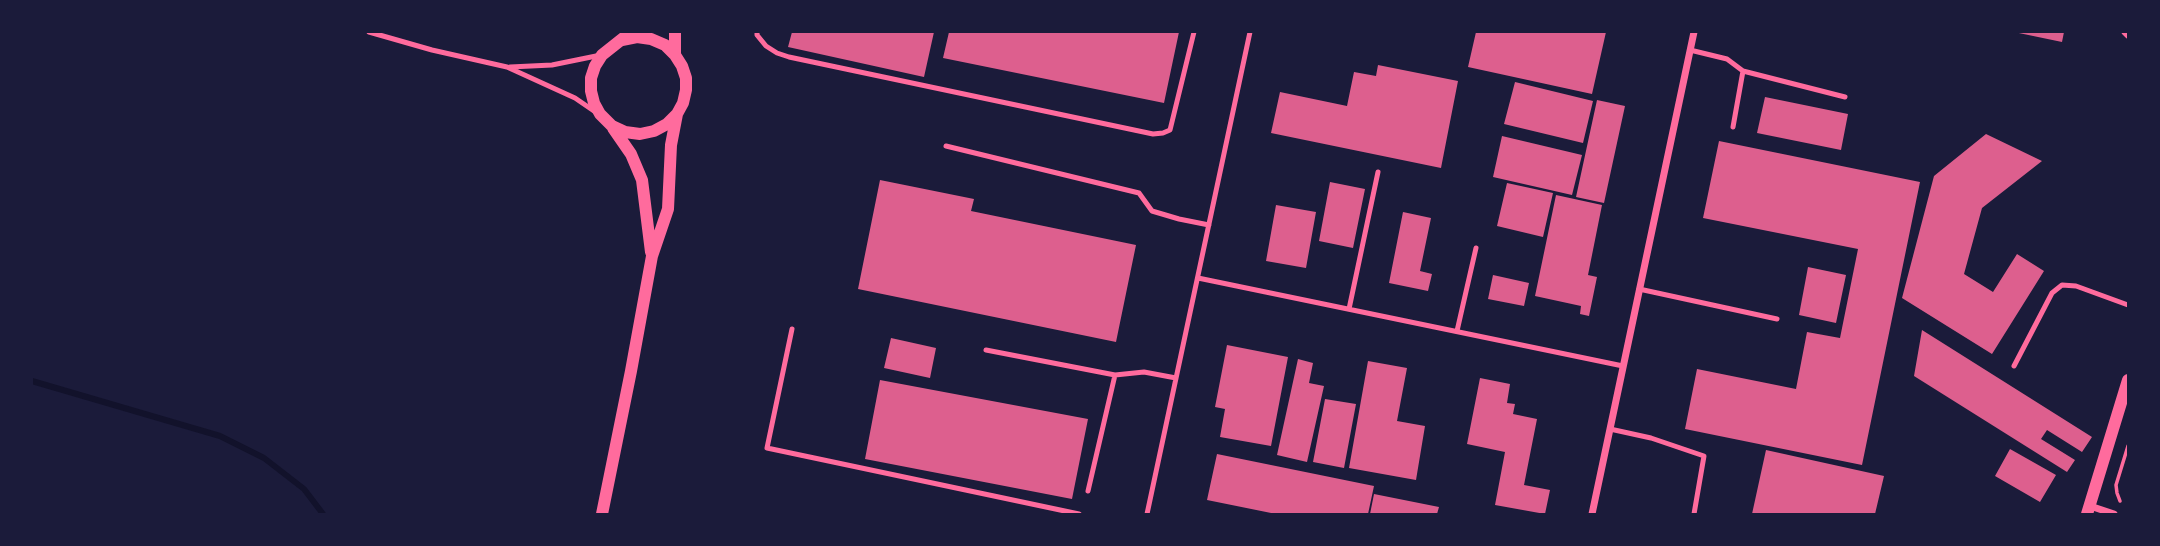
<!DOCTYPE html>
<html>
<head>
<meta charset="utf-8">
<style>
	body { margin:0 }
	#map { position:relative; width:2160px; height:546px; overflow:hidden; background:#1b1b3a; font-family:Mulish,sans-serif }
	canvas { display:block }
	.frame { position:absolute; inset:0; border:33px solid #1b1b3a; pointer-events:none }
</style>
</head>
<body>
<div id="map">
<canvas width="2160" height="546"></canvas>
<div class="frame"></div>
</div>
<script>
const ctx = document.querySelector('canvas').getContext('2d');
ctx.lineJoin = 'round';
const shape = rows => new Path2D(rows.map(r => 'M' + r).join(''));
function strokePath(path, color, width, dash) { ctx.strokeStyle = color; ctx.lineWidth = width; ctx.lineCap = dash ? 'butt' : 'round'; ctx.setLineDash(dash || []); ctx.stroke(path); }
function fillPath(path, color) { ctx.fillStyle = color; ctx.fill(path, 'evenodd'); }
const stream = shape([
	[32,381,220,436,264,458,304,489,323,514]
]);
const building = shape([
	[792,32,934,32,924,77,788,47],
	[949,32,1179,32,1164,103,943,58],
	[1476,32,1606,32,1592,94,1468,67],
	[2014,32,2064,32,2062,42],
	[1378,65,1458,81,1441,168,1271,133,1280,92,1347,106,1354,72,1376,76],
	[1515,82,1593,101,1583,143,1504,124],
	[1765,97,1848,114,1841,150,1757,133],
	[1597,100,1625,106,1604,203,1576,197],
	[1986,134,2042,161,1982,208,1964,274,1993,292,2017,254,2044,271,1992,354,1902,298,1934,176],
	[1502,136,1582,155,1572,195,1493,177],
	[1719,141,1920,182,1862,465,1685,429,1697,369,1796,389,1807,332,1840,338,1858,249,1703,218],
	[880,180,974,199,971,211,1136,245,1116,342,858,289],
	[1330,182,1365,189,1353,248,1319,241],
	[1507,183,1553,193,1543,237,1497,226],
	[1556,195,1602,205,1588,275,1597,277,1589,316,1580,314,1581,306,1535,296],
	[1276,205,1316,212,1306,268,1266,261],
	[1403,212,1431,218,1420,271,1432,274,1428,291,1389,283],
	[1808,267,1846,275,1836,323,1799,315],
	[1493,275,1529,283,1524,306,1488,299],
	[1922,330,2092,437,2082,452,2047,430,2041,439,2075,460,2067,472,1914,376],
	[891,338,936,348,930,378,884,368],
	[1227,345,1288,357,1271,446,1220,437,1225,409,1215,407],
	[1298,359,1313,363,1309,383,1324,386,1307,462,1277,455],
	[1368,361,1407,368,1397,421,1425,426,1416,480,1349,468],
	[1480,378,1510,384,1507,403,1515,404,1513,414,1537,419,1524,485,1550,490,1545,514,1495,505,1505,452,1467,444],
	[880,380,1088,419,1072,499,865,459],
	[1325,399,1356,404,1344,468,1313,462],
	[2010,449,2056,475,2040,502,1995,476],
	[1766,450,1884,476,1875,514,1752,514],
	[1217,454,1374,486,1368,514,1276,514,1207,500],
	[1374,494,1439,507,1437,514,1370,514]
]);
const path = shape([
	[2120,501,2117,493,2116,485,2128,446]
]);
const service = shape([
	[369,32,432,50,507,67,575,98,594,111],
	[757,32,757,35,766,46,777,53,789,57,1153,134,1163,133,1170,130,1194,32],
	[1690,50,1727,59,1743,71,1733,127],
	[510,67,552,65,601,55],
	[1743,71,1845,97],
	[946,146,1139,193,1152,211,1179,219,1209,225],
	[1198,278,1623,366],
	[1639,289,1777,319],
	[1349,309,1378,172],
	[792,329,767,448,1079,514],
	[1457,331,1476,248],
	[986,350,1115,375,1144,372,1176,378],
	[2014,366,2052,293,2062,285,2076,286,2128,305],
	[1610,429,1651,438,1704,456,1694,514],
	[1088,491,1115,375],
	[1147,514,1250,32]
]);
const minor = shape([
	[2125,32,2128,35],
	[2090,506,2114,514],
	[1592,514,1694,32]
]);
const tertiary = shape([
	[675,32,675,55],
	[622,40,637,37,651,39,665,45,675,55,682,66,686,78,686,90,683,103,677,114,667,124,654,131,640,134,625,132,612,126,600,114,594,103,591,91,591,78,595,66,602,55,631,32],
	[613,128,631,154,642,180,651,252],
	[602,514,631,371,652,256,668,209,671,145,677,114],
	[2087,514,2128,380]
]);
strokePath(stream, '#12122b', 6);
fillPath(building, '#dd5f8e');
strokePath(path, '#ff6b9d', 3.5);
strokePath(service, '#ff6b9d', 5);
strokePath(minor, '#ff6b9d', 7);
strokePath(tertiary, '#ff6b9d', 12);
</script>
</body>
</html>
